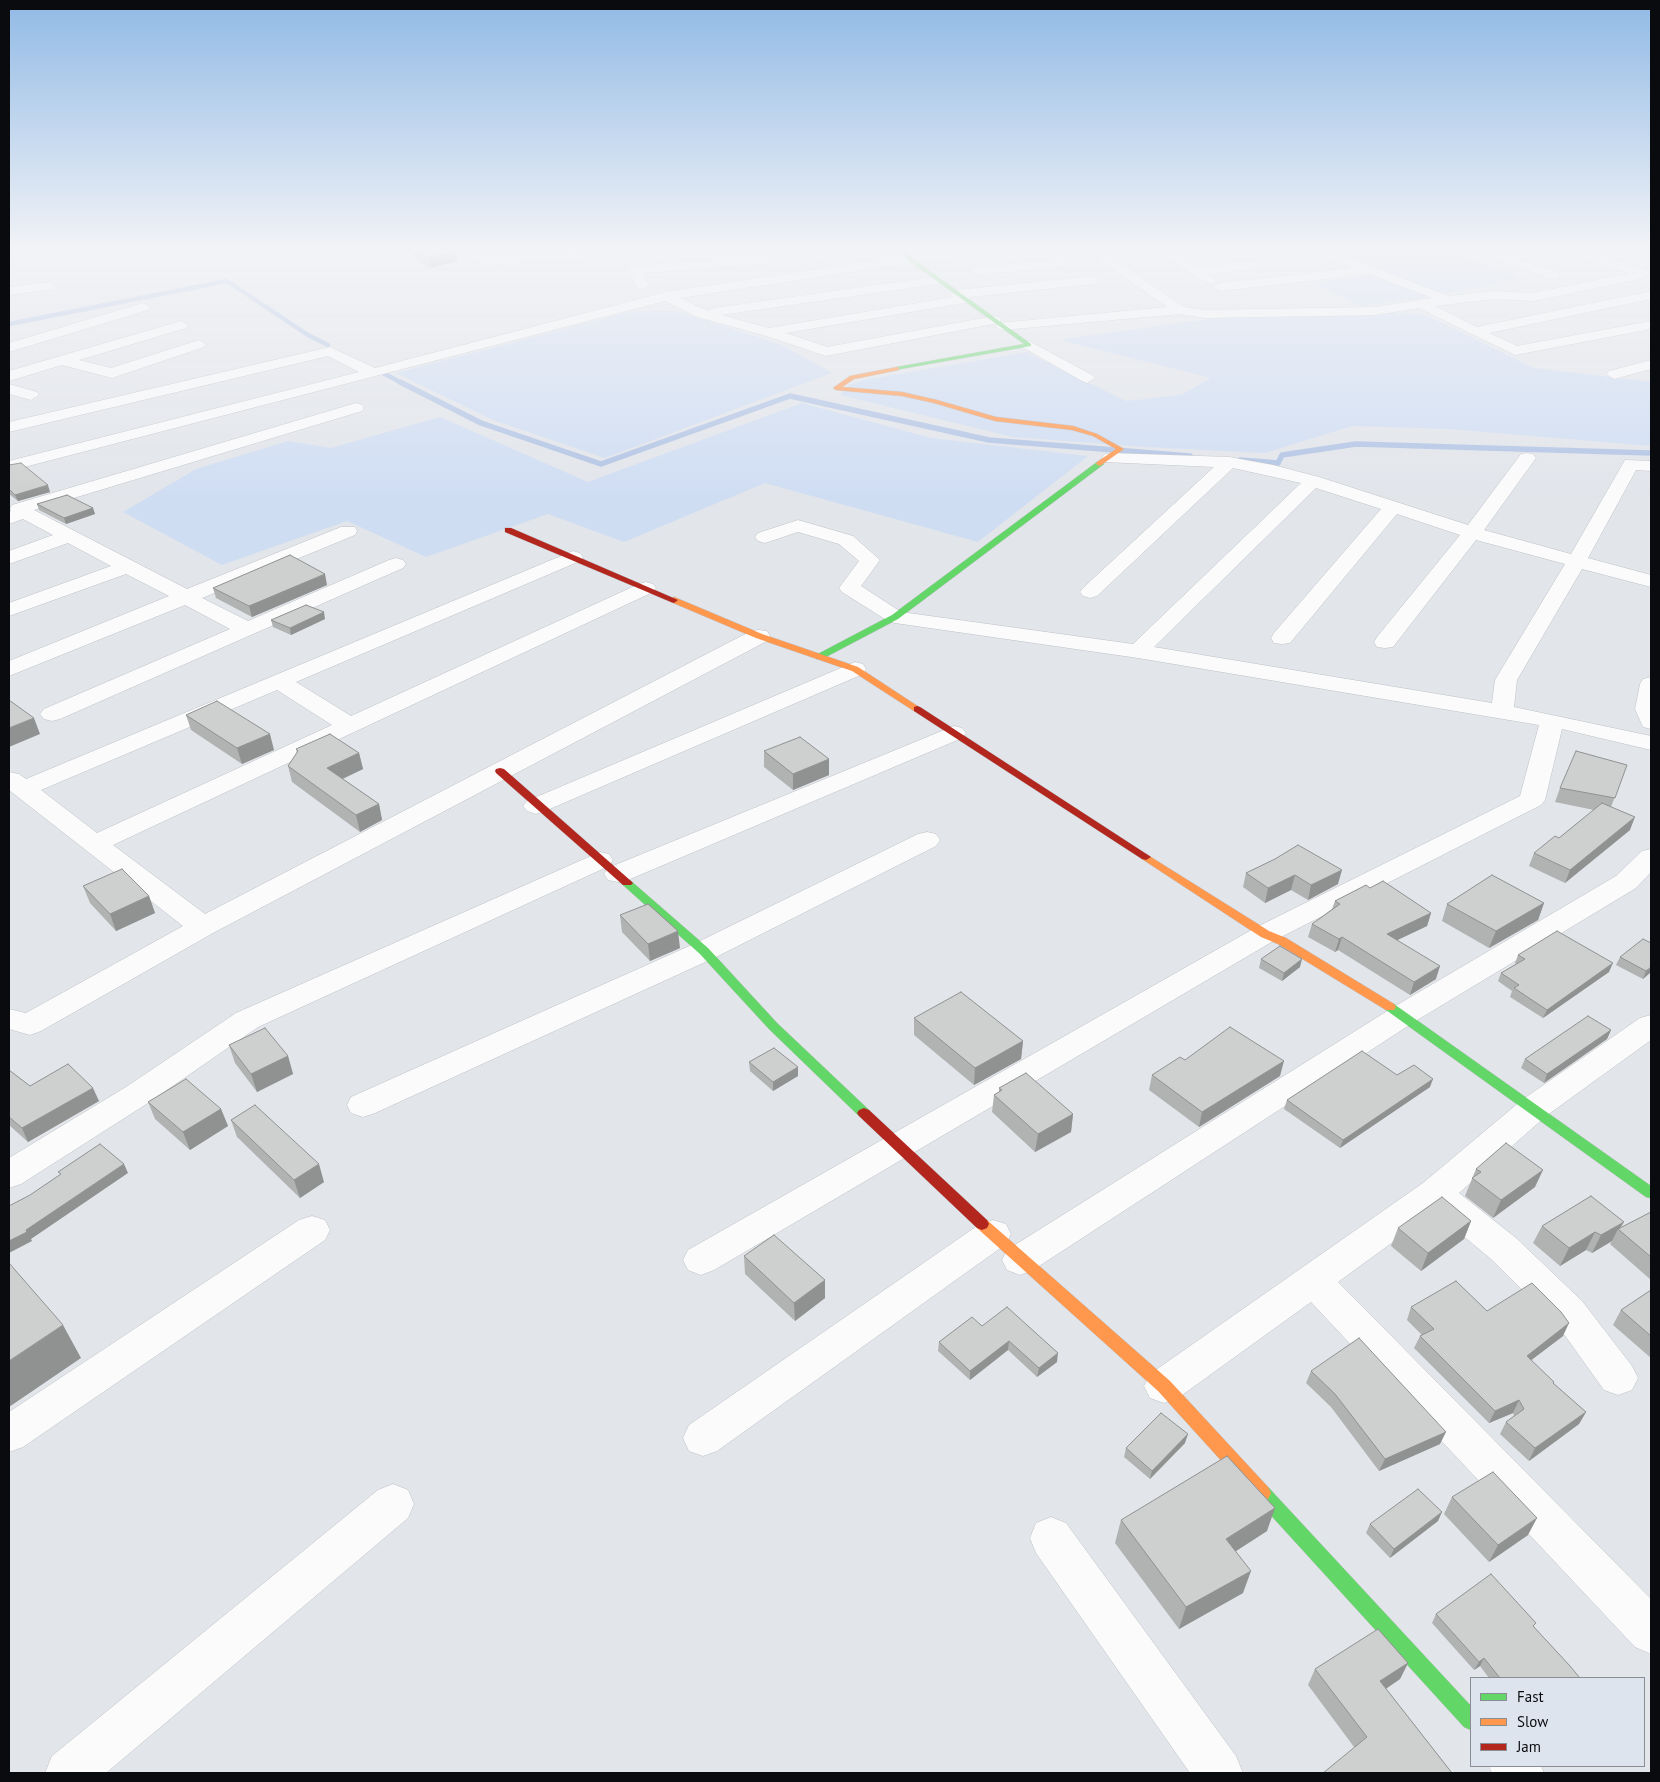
<!DOCTYPE html>
<html>
<head>
<meta charset="utf-8">
<style>
	body { margin:0 }
	#map { position:relative; width:1660px; height:1782px; overflow:hidden; background:#e2e5ea; font-family:"PT Sans",sans-serif }
	canvas { display:block }
	.frame { position:absolute; inset:0; border:10px solid #090b0e; pointer-events:none }
	.legend { position:absolute; left:1470px; top:1677px; width:175px; height:90px; box-sizing:border-box; background:#dee4ee; border:1px solid #898d94; margin:0; padding:6px 9px; list-style:none; font-size:15px; color:#090b0e }
	.legend li { display:flex; align-items:center; gap:10px; height:25px }
	.legend b { width:25px; border:1px solid #898d94 }
</style>
</head>
<body>
<div id="map">
<canvas width="1660" height="1782"></canvas>
<div class="frame"></div>
<ul class="legend">
<li><b style="height:6px;background:#63d668"></b>Fast</li>
<li><b style="height:6px;background:#ff974d"></b>Slow</li>
<li><b style="height:6px;background:#b3261e"></b>Jam</li>
</ul>
</div>
<script>
const ctx = document.querySelector('canvas').getContext('2d');
ctx.lineJoin = 'round';
function fillPath(path, color) { ctx.fillStyle = color; ctx.fill(path, 'evenodd'); }
const shape = rows => new Path2D(rows.map(r => 'M' + r).join(''));
function strokePath(path, color, width, dash) { ctx.strokeStyle = color; ctx.lineWidth = width; ctx.lineCap = dash ? 'butt' : 'round'; ctx.setLineDash(dash || []); ctx.stroke(path); }
const green = shape([
	[1328,249,1442,249,1524,278,1425,298,1360,306,1312,283,1386,272],
	[633,311,678,311,782,345,832,373,605,458,493,420,396,373],
	[1404,313,1426,315,1534,368,1651,382,1651,446,1449,429,1352,426,1265,453,1146,447,1013,437,840,395,849,385,864,380,1026,352,1126,401,1181,395,1211,378,1067,342,1064,339,1224,317],
	[802,403,931,438,1088,456,978,542,765,483,624,542,548,514,426,557,347,521,222,565,123,512,196,469,288,441,331,448,440,417,588,482]
]);
const streamFar1 = shape([
	[9,324,227,281,308,335,328,345],
	[383,373,402,383]
]);
const stream = shape([
	[400,382,481,423,601,464,790,396,989,440,1190,456],
	[1240,460,1278,463,1282,455,1356,444,1651,453]
]);
const street = shape([
	[44,249,46,252,44,255,9,259,9,251,44,249],
	[466,249,478,249,490,257,604,249,671,249,665,253,488,265,470,257,466,249],
	[806,249,819,249,826,257,820,261,816,260,806,249],
	[967,249,1014,249,1008,253,910,263,680,298,708,311,714,308,939,276,945,280,939,284,721,315,769,328,953,297,950,294,957,290,1094,276,1100,280,1094,284,969,297,969,302,964,303,786,333,827,347,994,316,999,317,1001,320,999,323,1167,307,1084,249,1099,249,1184,307,1204,310,1375,307,1432,298,1370,274,1220,291,1213,287,1220,283,1354,268,1306,249,1325,249,1449,296,1494,291,1534,293,1629,273,1552,249,1573,249,1646,270,1650,274,1644,278,1534,301,1494,299,1435,306,1477,327,1651,291,1651,299,1489,333,1517,346,1651,321,1651,329,1515,355,1419,308,1375,315,1204,318,1180,314,1003,330,998,329,996,326,998,323,826,356,763,335,697,317,665,301,9,471,9,461,359,372,328,356,9,432,9,422,330,347,375,368,666,292,910,255,967,249],
	[1150,249,1212,249,1206,253,1177,256,1196,267,1252,261,1258,265,1252,269,1207,274,1217,281,1211,285,1150,249],
	[1467,249,1487,249,1558,272,1559,275,1558,278,1548,278,1467,249],
	[770,256,776,260,774,263,643,273,649,285,642,289,637,288,629,270,635,266,770,256],
	[1065,259,1069,260,1071,263,1069,266,977,275,971,271,977,267,1065,259],
	[49,282,56,286,54,289,9,295,9,287,49,282],
	[143,303,150,307,148,310,9,352,9,343,143,303],
	[181,321,188,325,186,328,79,360,111,368,199,340,206,344,204,347,112,378,62,365,9,381,9,371,181,321],
	[1029,341,1092,375,1095,378,1087,383,1082,381,1024,348,1022,345,1029,341],
	[1651,360,1651,369,1614,379,1606,374,1609,371,1651,360],
	[9,384,37,392,39,395,31,400,9,394,9,384],
	[356,403,362,405,364,408,362,411,34,510,187,589,341,527,355,527,357,531,355,535,202,598,248,621,389,560,396,558,403,560,406,564,403,568,60,719,52,721,44,719,40,714,44,709,230,629,185,605,9,676,9,661,169,596,126,574,9,616,9,603,111,566,68,543,9,564,9,551,53,535,23,519,9,524,9,512,11,511,10,509,12,505,356,403],
	[1111,453,1229,457,1273,465,1319,477,1468,525,1521,454,1527,453,1533,454,1536,458,1484,530,1571,554,1625,460,1651,461,1651,471,1636,470,1588,558,1651,575,1651,587,1582,569,1517,680,1514,707,1651,736,1651,750,1562,729,1545,800,1541,805,1275,940,714,1270,701,1275,688,1270,683,1260,688,1250,1255,928,1520,796,1539,725,1138,658,895,623,888,621,842,592,839,588,859,561,839,544,798,532,765,543,758,541,755,537,758,533,798,520,853,536,880,560,861,586,901,612,1133,644,1301,483,1233,468,1097,596,1090,598,1083,596,1080,592,1083,588,1214,467,1105,462,1102,458,1105,454,1111,453],
	[1316,488,1381,509,1274,633,1271,638,1274,643,1282,644,1290,643,1397,514,1460,535,1377,637,1374,642,1377,647,1385,648,1393,647,1476,540,1565,564,1495,680,1492,703,1154,647,1316,488],
	[573,551,580,553,583,557,580,561,296,682,351,716,639,584,646,582,653,584,656,588,653,592,113,845,205,914,751,631,759,630,767,631,770,636,767,641,213,933,41,1031,30,1035,9,1029,9,1009,26,1013,183,926,9,790,9,772,19,774,26,779,573,551],
	[277,690,332,725,97,833,41,790,277,690],
	[855,662,863,664,866,669,863,674,545,811,536,814,527,811,523,806,527,801,855,662],
	[1651,677,1651,729,1643,727,1635,709,1640,684,1643,679,1651,677],
	[954,726,962,728,966,733,962,738,628,880,618,882,608,880,604,874,608,868,954,726],
	[927,832,936,834,940,840,936,846,714,958,375,1113,363,1117,351,1113,347,1105,351,1097,694,944,918,834,927,832],
	[1651,849,1651,872,1636,888,1414,1022,1033,1270,1020,1275,1007,1270,1002,1260,1007,1250,1392,1008,1616,876,1642,851,1651,849],
	[600,852,609,854,613,860,609,866,258,1027,148,1103,21,1184,9,1188,9,1158,126,1087,236,1013,600,852],
	[1651,1015,1651,1040,1546,1116,1459,1193,1516,1238,1582,1301,1632,1366,1638,1378,1632,1390,1618,1395,1604,1390,1556,1323,1490,1258,1434,1212,1338,1282,1651,1599,1651,1654,1635,1647,1311,1302,1178,1398,1164,1403,1150,1398,1144,1386,1150,1374,1423,1183,1522,1100,1640,1018,1651,1015],
	[312,1216,325,1220,330,1230,325,1240,23,1447,9,1452,9,1412,299,1220,312,1216],
	[993,1220,1006,1224,1011,1234,1006,1244,717,1451,703,1456,689,1451,683,1438,689,1425,980,1224,993,1220],
	[393,1484,408,1490,414,1504,408,1518,106,1773,45,1773,52,1756,378,1490,393,1484],
	[1051,1517,1066,1523,1236,1756,1243,1773,1190,1773,1036,1553,1030,1538,1036,1523,1051,1517],
	[1489,1766,1541,1766,1544,1773,1492,1773,1489,1766]
]);
const fast = shape([
	[899,249,904,249,912,258,1031,344,1031,346,895,370,895,368,897,367,1024,344,908,260,899,249],
	[1097,462,1104,464,898,619,822,659,816,659,816,655,892,615,1097,462],
	[627,880,631,881,708,948,777,1023,869,1110,871,1113,869,1116,864,1118,859,1116,769,1029,700,954,623,885,621,883,623,881,627,880],
	[1390,1003,1394,1004,1651,1186,1651,1198,1646,1197,1386,1010,1384,1007,1386,1004,1390,1003],
	[1262,1485,1268,1487,1471,1706,1471,1730,1464,1727,1256,1499,1253,1493,1256,1487,1262,1485]
]);
const slow = shape([
	[897,367,899,368,899,370,854,379,842,387,902,392,937,400,996,417,1073,426,1097,434,1124,449,1100,466,1096,464,1097,462,1116,449,1093,436,1072,430,995,421,934,403,902,396,836,390,833,388,850,376,897,367],
	[674,597,762,634,858,667,922,709,917,712,914,711,852,671,756,638,671,602,670,600,674,597],
	[1146,854,1269,931,1286,938,1394,1004,1396,1007,1394,1010,1386,1010,1278,944,1261,937,1142,859,1141,857,1142,855,1146,854],
	[982,1218,987,1220,1170,1381,1268,1487,1271,1493,1268,1499,1262,1501,1256,1499,1158,1391,977,1228,975,1224,977,1220,982,1218]
]);
const jam = shape([
	[505,528,511,528,678,600,674,603,671,602,505,532,505,528],
	[917,706,920,707,1151,857,1146,860,1142,859,914,711,914,707,917,706],
	[500,768,504,769,631,881,633,883,631,885,623,885,496,773,495,771,496,769,500,768],
	[864,1108,869,1110,987,1220,989,1224,987,1228,982,1230,977,1228,859,1116,857,1113,859,1110,864,1108]
]);
const wall = shape([
	[405,249,453,249,457,261,431,268,425,266],
	[9,465,50,492,18,501,9,494],
	[37,504,93,508,95,514,66,524,39,510],
	[327,585,252,617,216,598,213,588],
	[325,619,291,635,273,627,271,620],
	[186,715,274,750,242,764,191,730],
	[296,749,359,753,363,769,343,779,379,804,382,820,360,832,292,782,288,766,297,753],
	[764,751,829,775,793,790,764,767],
	[1627,765,1611,807,1630,830,1565,883,1529,866,1534,853,1559,838,1594,810,1555,802,1560,788],
	[1275,859,1338,884,1308,900,1291,890,1265,903,1243,887,1246,873],
	[83,886,149,896,155,913,116,931,90,903],
	[1370,888,1431,913,1427,926,1397,940,1436,979,1410,995,1338,950,1335,952,1308,937,1312,924,1332,909,1335,901],
	[1544,903,1538,920,1489,948,1442,921,1447,904],
	[620,915,680,948,650,961,622,932],
	[1518,955,1609,972,1543,1018,1510,997,1512,991,1498,981,1501,973,1516,964,1515,963],
	[1620,957,1651,972,1643,979,1616,965],
	[1261,959,1300,967,1282,981,1259,968],
	[914,1018,1023,1041,1021,1059,974,1085,914,1035],
	[1611,1030,1607,1039,1544,1083,1521,1068,1525,1059],
	[229,1045,288,1056,293,1074,257,1092,235,1063],
	[1185,1060,1280,1076,1199,1127,1149,1090,1152,1075],
	[749,1062,798,1076,773,1091,750,1071],
	[9,1070,30,1086,99,1101,28,1142,9,1125],
	[1397,1075,1430,1087,1340,1148,1284,1109,1287,1100],
	[999,1088,1073,1114,1071,1132,1035,1152,992,1112,994,1095,999,1092],
	[148,1102,221,1109,228,1126,190,1150,155,1119],
	[231,1120,324,1182,300,1198,237,1137],
	[1476,1169,1535,1187,1493,1218,1465,1196],
	[1651,1212,1651,1280,1610,1244,1612,1241,1592,1253,1586,1250,1560,1266,1533,1243,1542,1226,1621,1228],
	[1471,1221,1464,1239,1421,1271,1391,1246,1398,1228],
	[744,1256,825,1298,795,1321,745,1274],
	[1651,1290,1651,1358,1613,1325,1621,1310],
	[1411,1307,1487,1311,1563,1336,1531,1360,1554,1384,1586,1412,1579,1424,1529,1461,1500,1434,1506,1422,1514,1416,1513,1413,1489,1423,1414,1348,1420,1336,1422,1335,1407,1320],
	[982,1326,1057,1362,1037,1377,1008,1350,970,1380,938,1351,939,1342],
	[1311,1371,1440,1444,1379,1471,1331,1407,1306,1383],
	[1185,1443,1150,1479,1124,1457,1126,1448],
	[1452,1497,1528,1535,1489,1562,1444,1514],
	[1121,1520,1267,1531,1236,1551,1243,1593,1179,1629,1115,1543],
	[1438,1521,1390,1558,1366,1533,1370,1524],
	[1436,1614,1534,1627,1580,1678,1489,1678,1480,1666,1474,1670,1432,1623],
	[1408,1663,1400,1679,1386,1689,1452,1773,1354,1747,1308,1685,1315,1669]
]);
const shadedWall = shape([
	[456,251,457,261,431,268,429,258],
	[48,485,50,492,18,501,15,495],
	[93,508,95,514,66,524,64,518],
	[325,574,327,585,252,617,249,606],
	[324,612,325,619,291,635,290,628],
	[34,718,40,734,9,747,9,728],
	[270,734,274,750,242,764,237,748],
	[359,753,363,769,331,784,327,768],
	[829,759,829,775,793,790,793,774],
	[379,804,382,820,360,832,356,815],
	[1635,817,1630,830,1565,883,1570,870],
	[1342,870,1338,884,1308,900,1311,885],
	[1295,875,1291,890,1265,903,1268,888],
	[149,896,155,913,116,931,110,914],
	[1544,903,1538,920,1489,948,1496,931],
	[1431,913,1427,926,1383,947,1387,934],
	[678,931,680,948,650,961,648,944],
	[1342,937,1338,950,1335,952,1339,939],
	[1302,959,1300,967,1282,981,1284,973],
	[1613,963,1609,972,1543,1018,1547,1010],
	[1440,966,1436,979,1410,995,1414,982],
	[1651,967,1651,972,1643,979,1646,971],
	[1611,1030,1607,1039,1544,1083,1547,1074],
	[1023,1041,1021,1059,974,1085,975,1068],
	[288,1056,293,1074,257,1092,251,1074],
	[1284,1061,1280,1076,1199,1127,1202,1112],
	[798,1067,798,1076,773,1091,773,1082],
	[1433,1079,1430,1087,1340,1148,1343,1140],
	[93,1088,99,1101,28,1142,22,1128],
	[221,1109,228,1126,190,1150,183,1132],
	[1073,1114,1071,1132,1035,1152,1038,1134],
	[124,1164,128,1173,31,1239,32,1241,9,1253,9,1241],
	[319,1164,324,1182,300,1198,294,1180],
	[1543,1170,1535,1187,1493,1218,1501,1200],
	[1471,1221,1464,1239,1421,1271,1428,1253],
	[1624,1222,1619,1230,1618,1229,1612,1241,1592,1253,1601,1235],
	[1595,1232,1586,1250,1560,1266,1569,1248],
	[825,1280,825,1298,795,1321,794,1303],
	[1569,1323,1563,1336,1521,1368,1527,1356],
	[63,1325,81,1358,9,1407,9,1361],
	[1009,1341,1008,1350,970,1380,970,1371],
	[1058,1353,1057,1362,1037,1377,1039,1368],
	[1519,1400,1513,1413,1489,1423,1495,1411],
	[1586,1412,1579,1424,1529,1461,1535,1448],
	[1446,1432,1440,1444,1379,1471,1385,1459],
	[1188,1434,1185,1443,1150,1479,1152,1471],
	[1275,1508,1267,1531,1219,1562,1226,1539],
	[1442,1512,1438,1521,1390,1558,1394,1549],
	[1537,1518,1528,1535,1489,1562,1498,1545],
	[1251,1571,1243,1593,1179,1629,1186,1607],
	[1484,1658,1480,1666,1474,1670,1479,1662],
	[1408,1663,1400,1679,1372,1698,1380,1681]
]);
const building = shape([
	[416,249,453,249,456,251,429,258,424,256,416,249],
	[21,463,48,485,15,495,9,489,9,465,21,463],
	[67,495,93,508,64,518,37,504,67,495],
	[290,555,325,574,249,606,213,588,290,555],
	[306,605,324,612,290,628,271,620,306,605],
	[9,700,34,718,9,728,9,700],
	[217,701,270,734,237,748,186,715,217,701],
	[330,734,359,753,327,768,379,804,356,815,288,766,298,751,296,749,330,734],
	[800,737,829,759,793,774,764,751,800,737],
	[1576,751,1627,765,1615,798,1560,788,1576,751],
	[1602,803,1635,817,1570,870,1534,853,1555,836,1559,838,1602,803],
	[1298,845,1342,870,1311,885,1295,875,1268,888,1246,873,1275,859,1298,845],
	[122,869,149,896,110,914,83,886,122,869],
	[1492,875,1544,903,1496,931,1447,904,1492,875],
	[1383,881,1431,913,1387,934,1440,966,1414,982,1342,937,1339,939,1312,924,1340,904,1335,901,1366,885,1370,888,1383,881],
	[648,904,678,931,648,944,620,915,648,904],
	[1557,931,1613,963,1547,1010,1514,988,1519,985,1501,973,1525,959,1518,955,1557,931],
	[1643,939,1651,943,1651,967,1646,971,1620,957,1643,939],
	[1280,946,1302,959,1284,973,1261,959,1280,946],
	[961,992,1023,1041,975,1068,914,1018,961,992],
	[1588,1016,1611,1030,1547,1074,1525,1059,1588,1016],
	[1230,1027,1284,1061,1202,1112,1152,1075,1180,1057,1185,1060,1230,1027],
	[265,1028,288,1056,251,1074,229,1045,265,1028],
	[774,1048,798,1067,773,1082,749,1062,774,1048],
	[1362,1051,1397,1075,1414,1065,1433,1079,1343,1140,1287,1100,1362,1051],
	[68,1064,93,1088,22,1128,9,1117,9,1070,30,1086,68,1064],
	[1026,1073,1073,1114,1038,1134,994,1095,1002,1090,999,1088,1026,1073],
	[186,1079,221,1109,183,1132,148,1102,186,1079],
	[255,1105,319,1164,294,1180,231,1120,255,1105],
	[1506,1143,1543,1170,1501,1200,1472,1178,1481,1172,1476,1169,1506,1143],
	[100,1144,124,1164,26,1230,27,1232,9,1241,9,1206,30,1195,61,1174,58,1172,100,1144],
	[1591,1196,1624,1222,1601,1235,1595,1232,1569,1248,1542,1226,1591,1196],
	[1442,1197,1471,1221,1428,1253,1398,1228,1442,1197],
	[1651,1212,1651,1257,1618,1229,1651,1212],
	[774,1235,825,1280,794,1303,744,1256,774,1235],
	[9,1263,63,1325,9,1361,9,1263],
	[1456,1281,1487,1311,1532,1283,1561,1312,1569,1323,1527,1356,1554,1382,1553,1383,1586,1412,1535,1448,1506,1422,1524,1409,1519,1400,1495,1411,1420,1336,1434,1329,1411,1307,1456,1281],
	[1651,1290,1651,1336,1621,1310,1651,1290],
	[1007,1307,1058,1353,1039,1368,1009,1341,970,1371,939,1342,972,1317,982,1326,1007,1307],
	[1359,1338,1446,1432,1385,1459,1335,1394,1311,1371,1359,1338],
	[1161,1413,1188,1434,1152,1471,1126,1448,1161,1413],
	[1227,1456,1275,1508,1226,1539,1251,1571,1186,1607,1121,1520,1227,1456],
	[1493,1472,1537,1518,1498,1545,1452,1497,1493,1472],
	[1418,1489,1442,1512,1394,1549,1370,1524,1418,1489],
	[1491,1574,1536,1623,1533,1626,1570,1666,1580,1678,1500,1678,1484,1658,1479,1662,1436,1614,1491,1574],
	[1378,1629,1408,1663,1380,1681,1452,1773,1323,1773,1367,1737,1315,1669,1378,1629]
]);
fillPath(green, '#cfddf3');
strokePath(streamFar1, '#b0c3e4', 4.5);
strokePath(stream, '#b0c3e4', 5.5);
strokePath(street, '#bdc0c4', 1);
strokePath(fast, '#bdc0c4', 1);
strokePath(slow, '#bdc0c4', 1);
strokePath(jam, '#bdc0c4', 1);
fillPath(street, '#fbfbfc');
fillPath(fast, '#63d668');
fillPath(slow, '#ff974d');
fillPath(jam, '#b3261e');
fillPath(wall, '#b1b2b2');
fillPath(shadedWall, '#909191');
fillPath(building, '#cecfcf');
strokePath(building, '#909191', 1);
const sky = ctx.createLinearGradient(0, 0, 0, 499);
sky.addColorStop(0, '#91bae6');
sky.addColorStop(0.5, '#f2f3f6');
sky.addColorStop(1, '#f2f3f600');
ctx.fillStyle = sky;
ctx.fillRect(0, 0, 1660, 499);
</script>
</body>
</html>
